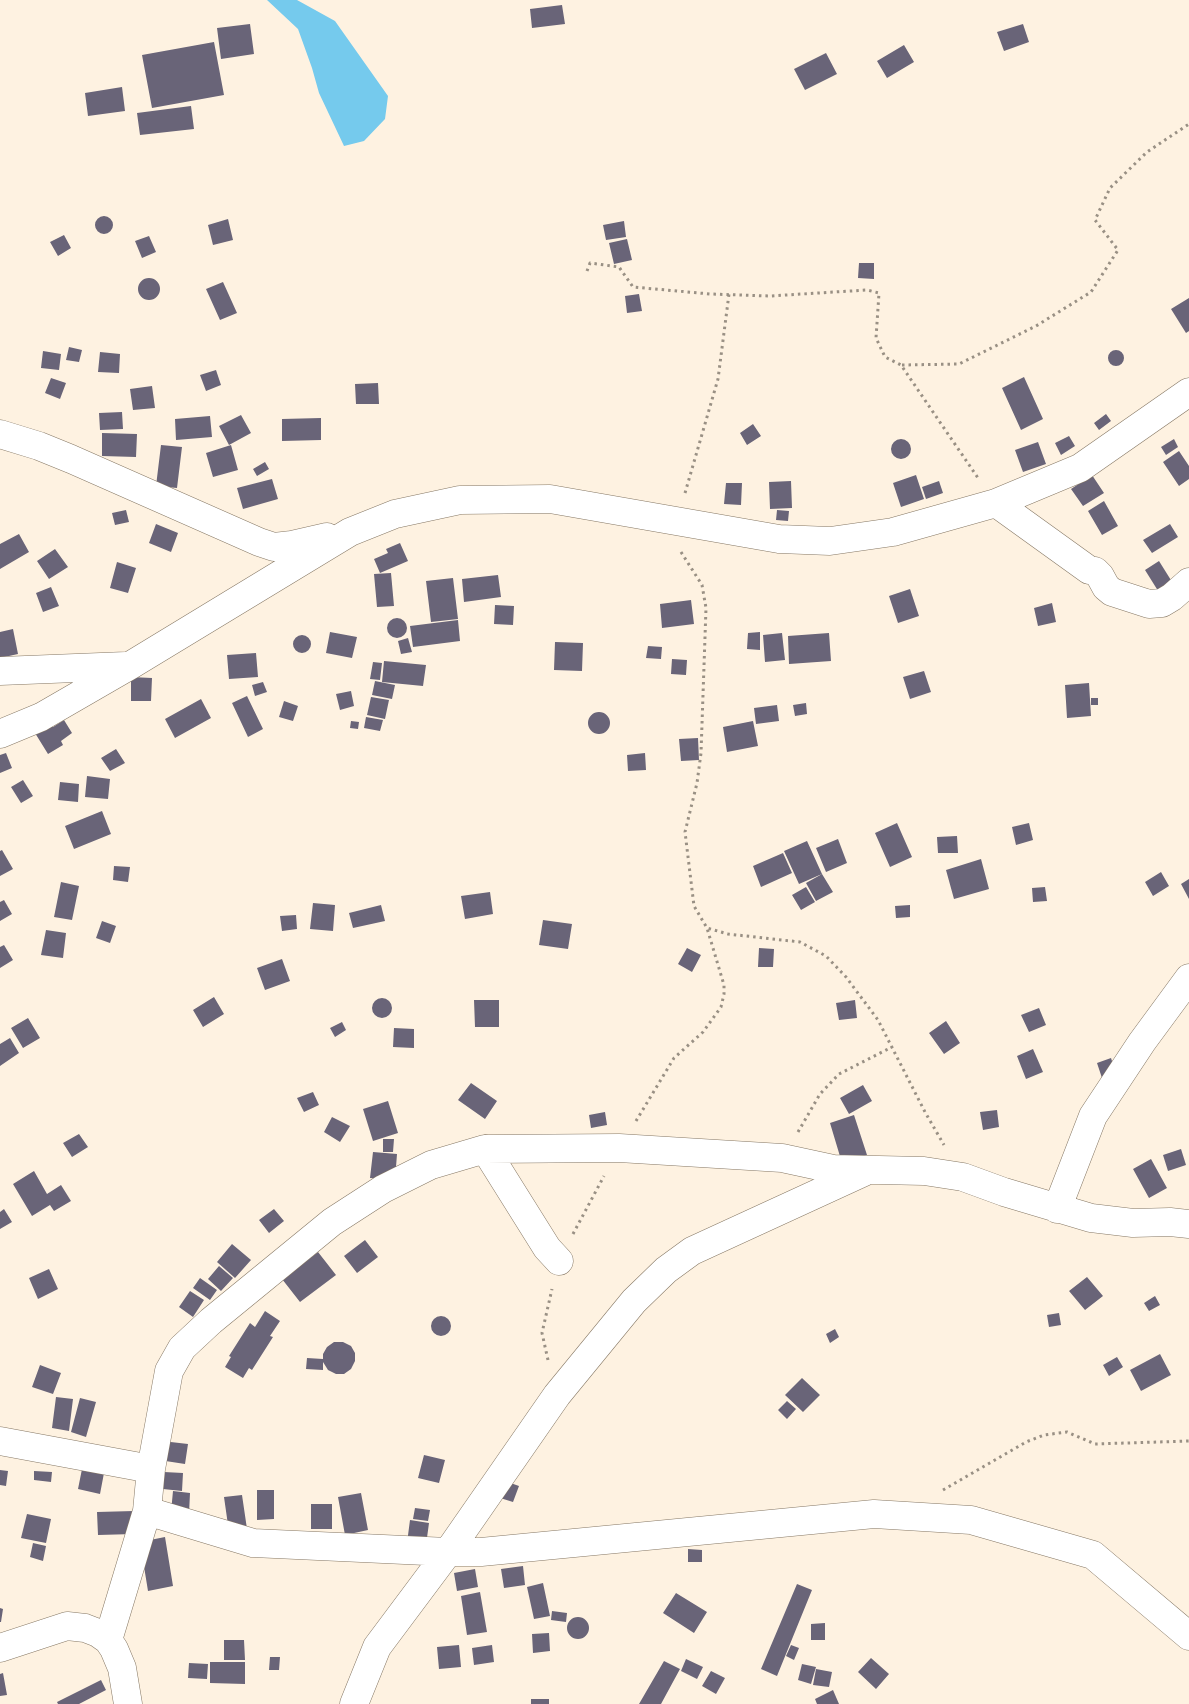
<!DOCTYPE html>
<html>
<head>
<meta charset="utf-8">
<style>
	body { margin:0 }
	canvas { display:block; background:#fef2e1 }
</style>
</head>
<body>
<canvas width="1189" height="1704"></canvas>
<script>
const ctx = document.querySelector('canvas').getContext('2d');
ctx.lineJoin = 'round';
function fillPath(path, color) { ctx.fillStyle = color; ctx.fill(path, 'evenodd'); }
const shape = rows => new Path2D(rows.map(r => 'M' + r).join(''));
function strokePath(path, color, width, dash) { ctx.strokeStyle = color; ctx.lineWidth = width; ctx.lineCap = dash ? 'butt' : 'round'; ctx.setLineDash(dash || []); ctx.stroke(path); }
const water = shape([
	[267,0,297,0,335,21,388,96,385,119,364,141,344,146,319,93,312,68,298,29]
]);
const building = shape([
	[562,5,565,24,532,28,530,9],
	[250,24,254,54,221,59,217,28],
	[1023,24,1029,42,1004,51,997,32],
	[214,42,224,95,152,108,142,55],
	[904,45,914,62,887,78,877,61],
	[826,53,837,74,805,90,794,69],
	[122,87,125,111,88,116,85,93],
	[191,106,194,129,140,135,137,113],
	'95 225a9 9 0 1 1 18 0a9 9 0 1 1-18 0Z',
	[228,219,233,240,213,245,208,225],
	[624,221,626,237,606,240,603,225],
	[64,235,71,248,58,256,50,242],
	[149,236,156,252,142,258,135,241],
	[627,239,632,260,614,264,609,243],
	[859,263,874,263,874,279,858,278],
	'138 289a11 11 0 1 1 22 0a11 11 0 1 1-22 0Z',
	[223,282,237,313,220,320,206,289],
	[639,294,642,311,627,313,625,296],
	[1189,298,1189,331,1186,333,1171,309],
	[69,347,82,350,79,362,66,360],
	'1108 358a8 8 0 1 1 16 0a8 8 0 1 1-16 0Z',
	[43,351,61,354,59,370,41,368],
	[100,352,120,354,119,373,98,372],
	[216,370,221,385,206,391,200,375],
	[1024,377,1043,419,1021,430,1002,388],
	[51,378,66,383,60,399,45,393],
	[378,383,379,404,356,404,355,384],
	[152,386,155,408,133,410,130,389],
	[122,412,123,429,100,430,99,413],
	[1106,414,1111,421,1099,430,1094,423],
	[241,415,251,433,229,445,219,426],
	[210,416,212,437,176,440,175,419],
	[321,418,321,440,282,441,282,419],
	[753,424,761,436,747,445,740,433],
	[102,433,137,434,136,457,102,456],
	[1069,436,1075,446,1061,455,1055,443],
	'891 449a10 10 0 1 1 20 0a10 10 0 1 1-20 0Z',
	[1174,439,1178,447,1166,455,1161,447],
	[1038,442,1046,464,1023,472,1015,450],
	[161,445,182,447,177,488,156,486],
	[231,445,238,470,213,477,206,453],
	[1179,451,1189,466,1189,479,1179,486,1163,462],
	[265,462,269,469,257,476,253,469],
	[916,475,924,499,901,507,893,483],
	[1092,475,1104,493,1083,506,1071,489],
	[272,479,278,499,243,509,237,488],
	[791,481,792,508,770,509,769,482],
	[939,481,943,493,926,499,922,487],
	[726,483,742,483,741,505,724,504],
	[1104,501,1118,526,1102,535,1088,511],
	[126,510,129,522,115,525,112,513],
	[777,510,789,511,788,521,776,520],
	[156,524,178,533,171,552,149,543],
	[1170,524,1178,537,1152,553,1143,540],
	[19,534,29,552,0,569,0,544],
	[400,543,408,561,380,573,374,559,388,553,386,549],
	[55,549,68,567,49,579,37,561],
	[1159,561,1174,585,1160,594,1145,570],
	[117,562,136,568,128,593,110,588],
	[391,573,394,606,377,607,374,574],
	[498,575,501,597,464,602,462,579],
	[453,578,458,619,431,622,426,581],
	[51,587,59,606,43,612,36,593],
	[910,589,919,616,898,623,889,596],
	[691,600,694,624,662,628,660,604],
	[1052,603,1056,622,1038,626,1034,608],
	[495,605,514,606,513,625,494,624],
	'387 628a10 10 0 1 1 20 0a10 10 0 1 1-20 0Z',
	[458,620,460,641,413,647,410,626],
	[13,629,18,654,0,658,0,632],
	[330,632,357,637,352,658,326,653],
	[760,632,760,650,747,649,748,633],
	[782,633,785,660,765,662,763,635],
	[829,633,831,661,789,664,788,636],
	'293 644a9 9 0 1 1 18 0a9 9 0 1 1-18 0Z',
	[408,638,412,652,401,654,398,641],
	[555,642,583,643,582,671,554,670],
	[648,646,662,647,661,659,646,658],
	[256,653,258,677,229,679,227,655],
	[672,659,687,660,686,675,671,674],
	[384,661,426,665,423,686,382,682],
	[373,662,382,663,380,680,370,679],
	[924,671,931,692,910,699,903,677],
	[131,677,152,678,151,701,131,701],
	[375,681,395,685,392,699,372,695],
	[263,682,267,692,255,696,252,685],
	[1089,683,1091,716,1067,718,1065,685],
	[351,691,354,706,340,710,336,694],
	[247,696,263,729,248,737,232,703],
	[371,697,389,700,385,719,367,715],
	[1091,698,1098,698,1098,705,1091,705],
	[201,699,211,718,175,738,165,719],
	[284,701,298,706,293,721,279,717],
	[806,703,807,714,795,716,793,705],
	[777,705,779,721,756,724,754,708],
	'588 723a11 11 0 1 1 22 0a11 11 0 1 1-22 0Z',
	[366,717,383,720,380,731,364,728],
	[64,720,72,733,61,741,63,745,48,754,35,733,51,723,53,727],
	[351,721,359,722,358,729,350,728],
	[753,721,758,746,727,752,723,727],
	[698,738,699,760,681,761,679,739],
	[116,749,125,763,110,771,101,758],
	[6,753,12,768,0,773,0,755],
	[645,753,646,770,628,771,627,755],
	[87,776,110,779,108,799,85,797],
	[23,780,33,796,21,803,11,787],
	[60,782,79,784,78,802,58,800],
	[102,811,111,834,74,849,65,826],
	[897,823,912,857,890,867,875,833],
	[1029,823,1033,840,1016,845,1012,827],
	[957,836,958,853,938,853,937,837],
	[838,839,847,863,826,872,816,848],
	[807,841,822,874,799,884,784,851],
	[2,850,13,869,0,876,0,851],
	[783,853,792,873,761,887,753,866],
	[981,859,989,889,954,899,946,870],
	[114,866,130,867,128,882,113,880],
	[1161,872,1169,886,1153,896,1145,882],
	[822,874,833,892,816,901,806,883],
	[1189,879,1189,899,1181,884],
	[61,882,79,886,72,920,54,917],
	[806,887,815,902,801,910,792,895],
	[1045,887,1047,901,1033,902,1032,888],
	[490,892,493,914,465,919,461,896],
	[4,900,12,914,0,921,0,902],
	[313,903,335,905,333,931,310,929],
	[381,905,385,921,353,928,349,913],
	[910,905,910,917,896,918,895,906],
	[296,915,297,929,282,931,280,916],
	[543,920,572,924,568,949,539,945],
	[102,921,116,926,110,943,96,938],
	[46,930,66,933,63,958,41,955],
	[4,945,13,960,0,968,0,947],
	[687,948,701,955,692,972,678,964],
	[759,948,774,949,773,967,758,967],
	[282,959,290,981,265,990,257,968],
	[214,997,224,1014,203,1027,193,1010],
	'372 1008a10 10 0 1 1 20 0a10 10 0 1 1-20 0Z',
	[474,1000,499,1000,499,1027,475,1027],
	[855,1000,857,1018,839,1020,836,1003],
	[1039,1008,1046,1025,1029,1032,1021,1015],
	[28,1018,40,1038,23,1048,11,1028],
	[946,1021,960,1043,944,1054,929,1033],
	[342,1022,346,1030,335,1037,330,1028],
	[394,1028,414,1029,414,1048,393,1047],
	[10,1038,19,1053,0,1066,0,1044],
	[1033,1049,1043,1072,1026,1079,1017,1056],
	[1111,1058,1116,1073,1102,1078,1097,1063],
	[471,1083,497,1101,485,1119,458,1100],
	[863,1085,872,1101,849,1114,840,1098],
	[313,1092,319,1105,304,1112,297,1098],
	[388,1101,398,1133,373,1141,363,1109],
	[997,1110,999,1127,983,1130,980,1112],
	[605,1112,607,1125,591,1128,589,1115],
	[854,1115,867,1155,842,1163,830,1123],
	[332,1117,350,1126,340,1142,324,1132],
	[79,1134,88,1147,72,1157,63,1143],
	[383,1139,394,1139,393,1152,383,1152],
	[1181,1149,1186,1165,1168,1171,1163,1155],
	[373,1152,397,1154,395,1180,370,1178],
	[1151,1159,1167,1188,1149,1198,1133,1169],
	[34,1171,47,1194,61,1185,71,1201,54,1211,50,1205,32,1216,13,1184],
	[4,1209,12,1222,0,1229,0,1212],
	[274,1209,284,1221,269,1233,259,1220],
	[365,1240,378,1257,357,1273,344,1256],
	[232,1244,251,1260,235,1278,217,1262],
	[318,1252,336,1275,300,1302,282,1279],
	[219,1266,233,1278,221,1291,208,1279],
	[49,1269,58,1289,38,1299,29,1278],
	[1087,1277,1103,1296,1085,1310,1069,1291],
	[200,1278,217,1290,210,1300,193,1288],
	[190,1291,204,1300,193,1317,179,1307],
	[1155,1296,1160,1305,1149,1311,1144,1303],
	[265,1311,280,1321,270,1336,273,1337,252,1370,249,1368,243,1378,225,1367,231,1357,229,1356,250,1323,255,1327],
	[1059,1313,1061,1325,1049,1327,1047,1315],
	'431 1326a10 10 0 1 1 20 0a10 10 0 1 1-20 0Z',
	[835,1329,839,1337,830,1343,826,1334],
	[334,1342,343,1342,351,1346,355,1353,355,1361,351,1369,344,1374,336,1374,328,1370,323,1362,323,1370,306,1369,307,1358,323,1359,323,1354,327,1347],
	[1160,1354,1171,1375,1141,1391,1130,1370],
	[1117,1357,1123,1367,1109,1376,1103,1365],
	[40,1365,61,1373,53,1394,32,1387],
	[802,1378,820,1395,803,1412,785,1395],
	[56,1397,73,1399,69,1431,52,1428],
	[80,1398,96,1402,86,1437,71,1432],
	[787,1401,796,1409,787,1419,778,1410],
	[162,1441,188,1444,185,1464,159,1460],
	[424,1455,445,1460,439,1483,418,1478],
	[82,1469,104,1473,100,1494,78,1489],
	[0,1470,8,1471,6,1486,0,1485],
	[34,1471,52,1472,51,1482,34,1480],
	[164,1472,183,1473,182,1491,163,1489],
	[502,1480,519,1486,513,1502,497,1497],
	[257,1490,274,1490,274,1519,257,1520],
	[173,1491,190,1493,189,1514,171,1512],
	[361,1493,368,1530,345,1535,338,1497],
	[242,1495,247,1529,229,1532,224,1497],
	[311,1504,332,1504,332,1529,311,1529],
	[415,1508,430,1510,428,1521,413,1519],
	[134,1511,134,1534,98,1535,97,1512],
	[27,1514,51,1519,46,1543,21,1538],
	[410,1520,429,1523,426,1545,407,1543],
	[165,1537,173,1586,148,1591,140,1542],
	[33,1543,46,1546,43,1561,30,1557],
	[688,1549,702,1550,702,1562,688,1562],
	[523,1566,525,1585,504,1588,501,1569],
	[475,1569,478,1587,457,1591,454,1573],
	[543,1583,550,1616,534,1619,527,1587],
	[797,1584,812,1590,777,1676,761,1669],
	[480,1592,487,1632,467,1635,461,1596],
	[676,1593,707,1612,694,1633,663,1613],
	[0,1608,3,1609,1,1622,0,1622],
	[552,1611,567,1613,566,1622,551,1620],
	'567 1628a11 11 0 1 1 22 0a11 11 0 1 1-22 0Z',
	[825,1623,825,1640,811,1640,811,1624],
	[549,1633,550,1651,533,1653,532,1634],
	[224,1640,244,1640,245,1660,224,1660],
	[459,1645,461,1667,439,1669,437,1647],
	[492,1645,494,1662,474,1665,472,1648],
	[791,1645,799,1648,794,1660,786,1656],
	[270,1657,280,1657,279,1670,269,1670],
	[871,1658,889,1674,876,1689,858,1672],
	[686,1659,703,1667,697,1679,681,1671],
	[664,1661,680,1669,661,1704,639,1704],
	[210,1662,245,1662,245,1684,210,1683],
	[189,1663,208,1664,207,1679,188,1678],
	[802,1664,816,1667,811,1684,798,1680],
	[816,1669,832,1672,829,1687,813,1685],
	[711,1671,725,1678,716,1694,702,1686],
	[3,1673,7,1695,0,1696,0,1674],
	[101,1680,106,1690,79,1704,58,1704,57,1702],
	[833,1690,839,1704,817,1704,815,1699],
	[531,1699,549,1699,549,1704,531,1704]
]);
const path = shape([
	[587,271,590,263,619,267,633,287,710,294,770,296,867,290,879,293,876,338,885,357,901,365,978,478],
	[902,365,959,364,1036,326,1091,292,1118,250,1095,220,1110,188,1147,152,1189,124],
	[685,493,718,379,729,294],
	[681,552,702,585,706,608,701,753,697,783,685,832,694,906,707,928,728,934,800,942,826,956,846,977,878,1020,925,1112,944,1145],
	[636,1121,674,1058,703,1032,721,1007,724,994,724,985,707,928],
	[798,1132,820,1094,839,1074,892,1047],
	[573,1234,604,1176],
	[548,1360,542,1333,552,1289],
	[943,1490,1026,1442,1044,1435,1067,1432,1095,1444,1189,1441]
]);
const street = shape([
	[0,434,39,446,71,459,259,542,274,547,292,545,327,537],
	[996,503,1089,570,1095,571,1100,576,1106,587,1112,592,1149,604,1162,603,1172,597,1189,582],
	[0,671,126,666],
	[0,734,41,717,131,665,350,532,395,514,460,500,550,499,779,539,830,541,893,532,996,503,1080,468,1189,392],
	[485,1149,547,1248,559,1261],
	[1057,1209,1093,1116,1142,1042,1189,978],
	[0,1441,151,1469],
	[147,1511,253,1543,448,1552,481,1552,874,1514,971,1520,1093,1555,1189,1636],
	[108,1640,147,1511,151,1469,169,1371,182,1348,211,1321,332,1222,383,1189,431,1165,485,1149,619,1148,782,1158,833,1169,924,1171,963,1177,1004,1192,1091,1218,1133,1223,1170,1222,1189,1224],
	[0,1648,67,1626,85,1628,98,1633,108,1640,114,1649,122,1668,128,1704],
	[354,1704,377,1647,448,1552,557,1395,634,1301,666,1270,692,1251,864,1172]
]);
fillPath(water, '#75caed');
fillPath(building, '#696478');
strokePath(street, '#867865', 29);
strokePath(path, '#999084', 3, [2.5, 4]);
strokePath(street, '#fff', 28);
</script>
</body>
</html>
